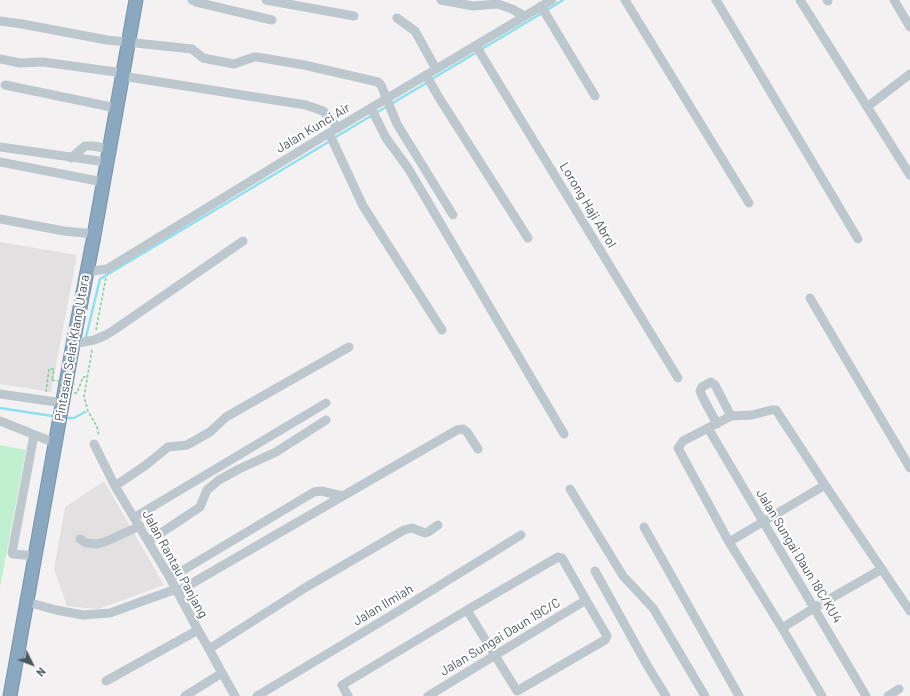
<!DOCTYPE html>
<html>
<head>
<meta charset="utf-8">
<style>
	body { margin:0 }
	#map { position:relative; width:910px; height:696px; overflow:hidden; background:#f4f1f2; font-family:Barlow,sans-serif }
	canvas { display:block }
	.north { position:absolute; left:12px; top:644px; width:40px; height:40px; -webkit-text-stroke:3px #fff; paint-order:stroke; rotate:132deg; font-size:11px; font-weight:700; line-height:16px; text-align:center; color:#49565f }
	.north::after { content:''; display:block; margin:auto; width:14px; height:18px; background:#49565f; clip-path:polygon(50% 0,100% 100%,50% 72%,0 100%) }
</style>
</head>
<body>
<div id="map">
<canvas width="910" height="696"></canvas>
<div class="north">N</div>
</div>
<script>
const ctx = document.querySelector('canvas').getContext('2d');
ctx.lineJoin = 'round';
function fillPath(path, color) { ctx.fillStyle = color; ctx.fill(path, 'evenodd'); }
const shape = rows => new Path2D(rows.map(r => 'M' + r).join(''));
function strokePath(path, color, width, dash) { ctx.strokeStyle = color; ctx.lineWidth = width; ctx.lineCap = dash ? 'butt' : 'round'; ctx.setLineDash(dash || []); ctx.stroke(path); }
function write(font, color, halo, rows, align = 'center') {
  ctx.font = font + ' Barlow,sans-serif'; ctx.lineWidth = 4; ctx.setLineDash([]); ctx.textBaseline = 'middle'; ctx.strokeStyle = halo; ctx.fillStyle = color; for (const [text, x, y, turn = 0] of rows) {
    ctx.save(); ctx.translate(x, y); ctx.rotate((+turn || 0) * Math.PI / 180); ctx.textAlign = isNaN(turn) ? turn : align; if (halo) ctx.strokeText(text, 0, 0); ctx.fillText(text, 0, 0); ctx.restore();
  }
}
const education = shape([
	[0,242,77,255,51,392,0,384],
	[104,481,164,585,98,609,67,606,54,569,65,507]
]);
const green = shape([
	[0,445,26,450,0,587]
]);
const stream = shape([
	[547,10,563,0],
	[432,79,542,13],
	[334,138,428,82],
	[86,337,100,279,330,141],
	[0,408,52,416],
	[68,418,74,418,85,412]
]);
const path = shape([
	[96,330,106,277],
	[92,350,84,397,88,411,97,427,99,436],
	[46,392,49,369,54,369,52,380],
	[74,393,77,393,83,377,88,377]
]);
const minor = shape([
	[192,0,196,2,272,20],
	[266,0,354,16],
	[441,0,473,6,498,4,512,9,524,16],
	[625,0,749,203],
	[716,0,858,239],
	[800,0,910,175],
	[827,0,828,1],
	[894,0,910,27],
	[541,6,595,96],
	[397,18,415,31,436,69],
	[0,21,22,24,107,40,192,49,203,58,234,64,254,57,257,57,304,65,378,82,381,85,397,124,453,215],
	[476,46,678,378],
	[0,59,20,63,43,62,123,73],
	[426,75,438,96,528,238],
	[122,76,306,105,323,111,331,119,338,128],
	[5,85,116,108],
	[867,107,910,74],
	[371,108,386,138,408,168,564,434],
	[329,133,363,206,442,330],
	[0,147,106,162],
	[71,158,85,146,93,146,109,149],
	[0,162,103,182],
	[0,219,64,231,94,234],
	[86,272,107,269,329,133,552,0],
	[810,298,910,468],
	[73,344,94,340,106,335,114,330,243,241],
	[0,394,63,403],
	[0,421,55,443],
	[717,424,703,398,700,391,702,387,711,382,715,385,731,416],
	[708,428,866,696],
	[34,435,12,553,13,554,35,556],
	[94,444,115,486,170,578,198,630,209,649,222,673,235,696],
	[115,486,146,465,168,447,187,445,210,432,226,417,349,347],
	[570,489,587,517,623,576,653,608,705,696],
	[135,517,326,403],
	[644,527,739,696],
	[80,539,86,543,97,544,107,541,140,526],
	[149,541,200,507,207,490,219,480,239,469,276,452,326,420],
	[729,542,678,448,683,441,731,416,752,415,771,410,776,410,825,485,910,611],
	[595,571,647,665,666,696],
	[170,578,314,492,321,491,343,496],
	[177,592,457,430,463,429,467,432,478,449],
	[27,602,56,610,83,615,110,613,176,589],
	[782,628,729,542,825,485],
	[209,649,308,586,404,530,412,528,425,533,428,532,438,525],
	[106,681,198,630],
	[185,696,222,673],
	[257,696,392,615,521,535],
	[348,696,342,685,467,610,558,557,562,558,586,600,607,636,605,640,517,691,467,610],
	[428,696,586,600],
	[822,696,782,628,814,608,882,569],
	[888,696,899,689]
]);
const highway = shape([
	[10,696,73,344,93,241,136,0]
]);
const pathBridge = shape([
	[52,380,75,384]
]);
const streetNames = [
	["Jalan Kunci Air",313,128,-31],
	["Lorong Haji Abrol",588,205,59],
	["Pintasan Selat Klang Utara",72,348,-80],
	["Jalan Sungai Daun 18C/KU4",799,556,59],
	["Jalan Rantau Panjang",175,564,61],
	["Jalan Ilmiah",383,605,-31],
	["Jalan Sungai Daun 19C/C",500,637,-31]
];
fillPath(education, '#e2e0e1');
fillPath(green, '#c1f0d0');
strokePath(stream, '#8ee0ed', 2.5);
strokePath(highway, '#7593ac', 15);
strokePath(path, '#78cf9e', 1.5, [3, 2]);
strokePath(minor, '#bdc7ce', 9);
strokePath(highway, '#8aa8c0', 13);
strokePath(pathBridge, '#78cf9e', 1.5, [3, 2]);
write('13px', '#49565f', '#fff', streetNames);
</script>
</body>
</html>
